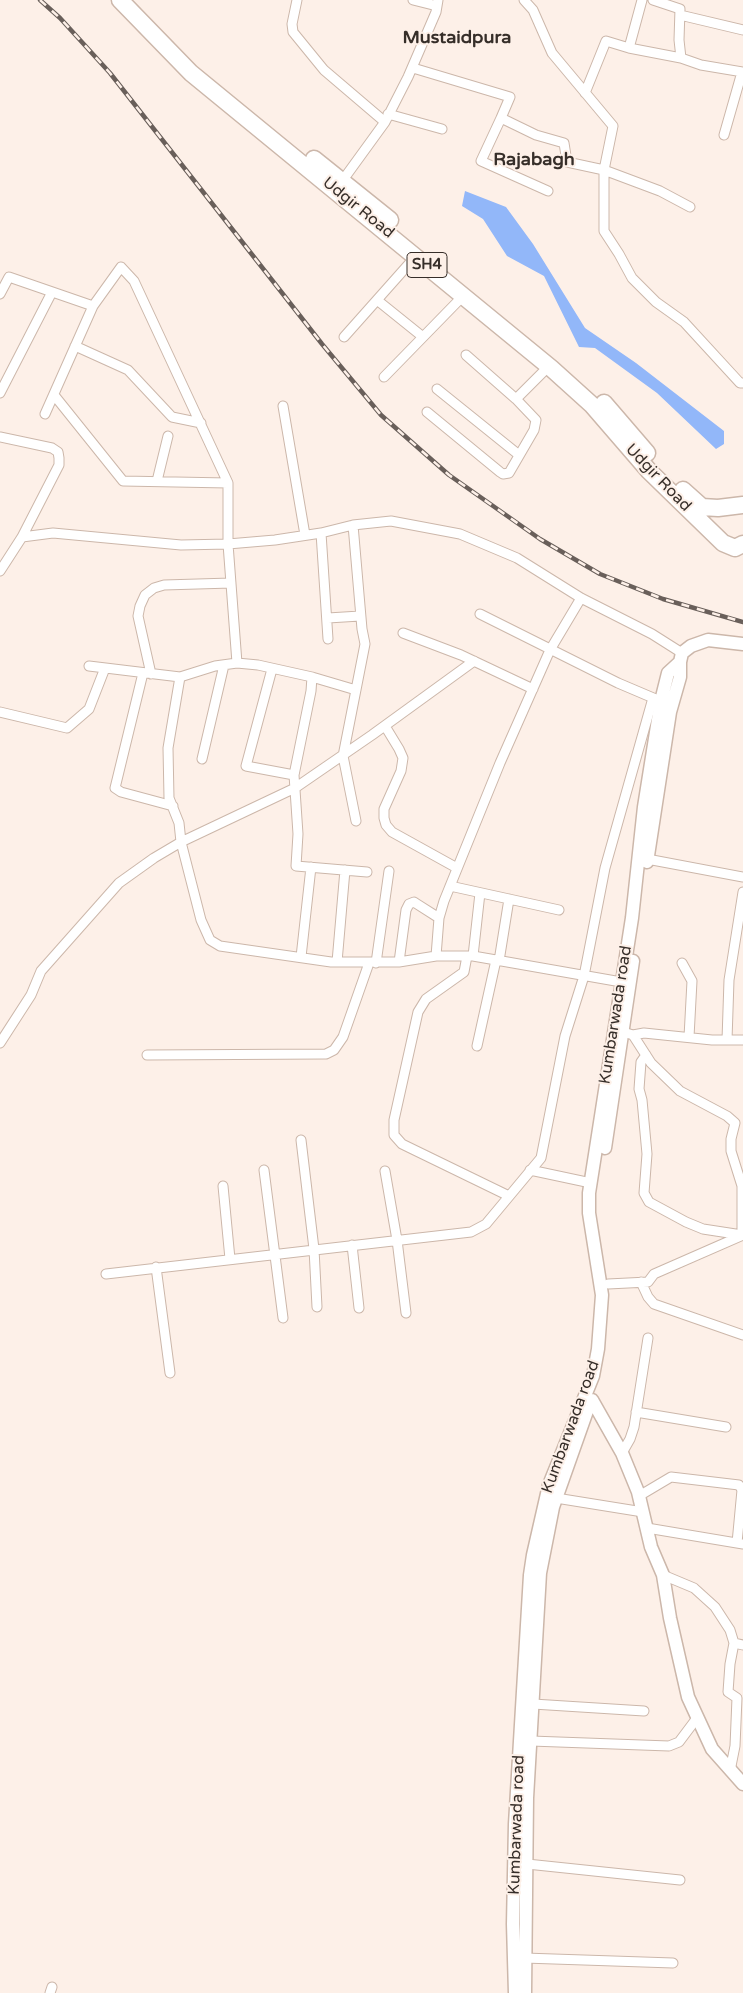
<!DOCTYPE html>
<html>
<head>
<meta charset="utf-8">
<style>
	body { margin:0 }
	canvas { display:block; background:#fdf0e8 }
</style>
</head>
<body>
<canvas width="743" height="1993"></canvas>
<script>
const ctx = document.querySelector('canvas').getContext('2d');
ctx.lineJoin = 'round';
function fillPath(path, color) { ctx.fillStyle = color; ctx.fill(path, 'evenodd'); }
const shape = rows => new Path2D(rows.map(r => 'M' + r).join(''));
function strokePath(path, color, width, dash) { ctx.strokeStyle = color; ctx.lineWidth = width; ctx.lineCap = dash ? 'butt' : 'round'; ctx.setLineDash(dash || []); ctx.stroke(path); }
function write(font, color, halo, rows, align = 'center') {
  ctx.font = font + ' "Varela Round",sans-serif'; ctx.lineWidth = 4; ctx.setLineDash([]); ctx.textBaseline = 'middle'; ctx.strokeStyle = halo; ctx.fillStyle = color; for (const [text, x, y, turn = 0] of rows) {
    ctx.save(); ctx.translate(x, y); ctx.rotate((+turn || 0) * Math.PI / 180); ctx.textAlign = isNaN(turn) ? turn : align; if (halo) ctx.strokeText(text, 0, 0); ctx.fillText(text, 0, 0); ctx.restore();
  }
}
const water = shape([
	[465,191,506,207,533,244,585,328,636,363,724,431,724,444,716,449,657,393,595,348,579,347,544,276,507,256,483,219,462,206]
]);
const street = shape([
	[297,0,292,24,293,32,324,70,385,122],
	[413,0,437,6],
	[524,0,533,10,552,53,613,126,604,170,604,231,619,254,632,278,656,302,684,322,740,383,743,383],
	[653,0,680,9,679,40,681,58,701,65,743,72],
	[680,15,743,30],
	[629,48,681,58],
	[413,68,510,97,501,118,536,135,564,143,567,162,604,170,660,191,690,207],
	[585,93,606,41,629,48,642,0],
	[388,114,442,129],
	[501,118,481,161,548,191],
	[724,135,742,72],
	[340,184,385,122,408,77,436,12,438,0],
	[0,294,9,277,93,306],
	[377,300,423,337],
	[344,337,416,256],
	[75,346,128,370,172,417,201,423],
	[384,377,464,295],
	[437,389,519,455],
	[0,393,52,292],
	[54,395,123,481,228,483],
	[516,399,549,366],
	[283,406,305,535],
	[427,412,500,472,503,474,509,473,534,430,536,420,516,399,466,355],
	[45,414,93,306,121,267,134,281,228,483,228,544,237,663,215,666,180,677,168,748,169,798,179,823,181,842,201,920,210,940,220,946,331,962,399,962,436,956,473,956,496,960],
	[0,437,52,448,58,452,59,458,59,465,22,537],
	[157,481,168,436],
	[353,525,362,629,365,644,343,756,356,821],
	[321,533,328,639],
	[0,571,22,537,53,533,181,545,228,544,275,540,321,533,353,525,391,521,460,534,517,558,581,598,652,634,682,653],
	[480,614,618,683,658,700],
	[328,618,360,616],
	[403,633,461,655,533,689],
	[237,663,258,665,312,677,311,691,294,775],
	[89,666,180,677],
	[272,669,246,766,294,775,298,834,296,866,367,872],
	[143,673,115,788,121,792,173,806],
	[151,674,138,616,140,606,145,595,154,588,164,585,231,583],
	[312,677,356,690],
	[0,712,67,728,89,709,105,668],
	[385,726,399,749,403,758,401,771,384,809,384,818,386,825,392,832,457,868],
	[202,759,224,665],
	[647,859,743,877],
	[450,886,559,910],
	[436,956,439,918,444,901,500,763,550,650,581,598],
	[467,956,464,972,426,999,418,1012,394,1120,394,1135,402,1144,509,1196],
	[473,956,480,893],
	[301,957,311,867],
	[499,961,509,899],
	[337,962,345,870],
	[399,962,406,910,409,904,414,902,417,904,439,918],
	[376,963,389,871],
	[682,963,692,981,689,1037],
	[623,1032,633,1035,651,1063,680,1091,727,1116,735,1123,731,1139,731,1151,742,1186,742,1235],
	[633,1035,644,1033,712,1040,743,1040],
	[727,1040,729,980,743,892],
	[0,1043,31,995,41,971,119,883,154,858,181,842,295,788,372,735,474,661],
	[477,1046,496,960,627,983],
	[147,1055,326,1054,334,1050,343,1037,369,963],
	[646,1055,641,1062,639,1089,642,1100,647,1154,644,1193,649,1202,686,1222,703,1229,742,1235],
	[301,1140,314,1249,317,1307],
	[264,1170,283,1318],
	[530,1170,591,1183],
	[385,1171,397,1240,406,1313],
	[223,1186,230,1259],
	[352,1245,359,1308],
	[156,1267,170,1373],
	[106,1274,471,1232,486,1224,541,1158,565,1036,584,976,605,868,653,698],
	[641,1282,648,1297,654,1304,743,1335],
	[608,1284,648,1282,654,1274,743,1235],
	[636,1412,726,1427],
	[622,1453,630,1439,634,1427,648,1338],
	[639,1496,671,1477,739,1485,742,1490,737,1543],
	[556,1498,643,1512],
	[647,1528,743,1544],
	[663,1575,694,1588,715,1607,730,1630,734,1643,743,1645],
	[533,1704,644,1711],
	[531,1741,669,1746,679,1742,697,1718],
	[730,1771,735,1746,737,1698,728,1692,730,1664,734,1643],
	[527,1864,680,1880],
	[524,1958,673,1963],
	[50,1993,52,1987]
]);
const secondary = shape([
	[647,862,670,712,680,677,680,662],
	[605,1148,633,961],
	[592,1400,622,1453,638,1492,651,1547,663,1575,670,1618,688,1697,712,1749,743,1784],
	[515,1993,513,1924,515,1824,530,1575,533,1555,549,1485,593,1376,598,1349,602,1295,589,1213,589,1193,632,918,644,807,661,701,668,673,680,662,682,653,691,646,708,640,743,644],
	[525,1993,527,1798,540,1573,553,1507,587,1411]
]);
const highway = shape([
	[120,0,191,73,551,368,592,405,649,471,723,543,735,548,743,544],
	[314,159,390,220],
	[604,403,647,453],
	[683,490,702,507,718,508,743,505]
]);
const rail = shape([
	[40,0,60,18,110,73,322,344,381,415,449,475,540,539,600,574,663,599,743,622]
]);
const shields = [
	[427,265,40]
];
const shieldNames = [
	["SH4",427,265]
];
const streetNames = [
	["Udgir Road",358,208,39],
	["Udgir Road",658,478,46],
	["Kumbarwada road",616,1015,-81],
	["Kumbarwada road",571,1427,-70],
	["Kumbarwada road",517,1825,-88]
];
const neighbourhoodNames = [
	["Mustaidpura",457,38],
	["Rajabagh",534,160]
];
fillPath(water, '#92b7f9');
strokePath(street, '#ccb7aa', 11);
strokePath(secondary, '#ccb7aa', 15);
strokePath(highway, '#ccb7aa', 19);
strokePath(street, '#fff', 9);
strokePath(secondary, '#fff', 12);
strokePath(highway, '#fff', 16);
strokePath(rail, '#695f5a', 4.5);
strokePath(rail, '#fdf0e8', 2.5, [8]);
for (const [x, y, w] of shields) { const box = new Path2D(); box.roundRect(x - w / 2, y - 12.5, w, 25, 4); ctx.fillStyle = '#fdf0e8'; ctx.fill(box); strokePath(box, '#362e29', 1); }
write('bold 15px', '#362e29', null, shieldNames);
write('16px', '#362e29', '#fdf0e8', streetNames);
write('bold 18px', '#362e29', '#fdf0e8', neighbourhoodNames);
</script>
</body>
</html>
